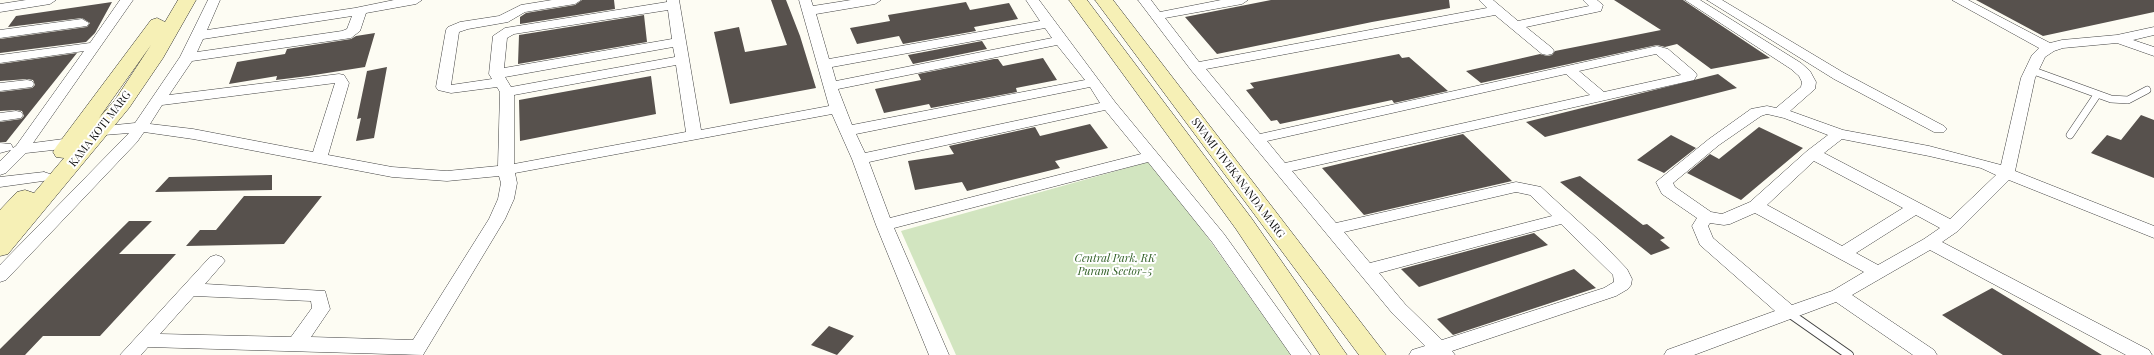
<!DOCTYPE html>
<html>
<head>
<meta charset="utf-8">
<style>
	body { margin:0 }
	canvas { display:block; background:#fdfcf3 }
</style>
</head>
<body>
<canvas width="2154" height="355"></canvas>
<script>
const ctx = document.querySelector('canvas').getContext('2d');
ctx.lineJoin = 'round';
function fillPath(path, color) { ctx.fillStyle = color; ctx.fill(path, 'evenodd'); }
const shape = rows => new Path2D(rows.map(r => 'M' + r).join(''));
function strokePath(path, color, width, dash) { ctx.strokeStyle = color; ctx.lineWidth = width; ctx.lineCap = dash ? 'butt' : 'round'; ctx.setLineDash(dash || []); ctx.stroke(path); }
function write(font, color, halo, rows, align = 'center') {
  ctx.font = font + ' "Playfair Display",serif'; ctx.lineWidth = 4; ctx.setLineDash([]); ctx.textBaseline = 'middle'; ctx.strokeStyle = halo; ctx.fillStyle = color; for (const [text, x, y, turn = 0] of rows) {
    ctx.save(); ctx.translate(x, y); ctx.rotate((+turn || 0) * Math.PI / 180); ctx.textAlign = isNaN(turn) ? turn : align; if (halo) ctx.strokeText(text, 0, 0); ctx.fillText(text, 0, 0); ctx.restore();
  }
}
const green = shape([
	[1152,161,1174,190,1291,355,956,355,901,231]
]);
const building = shape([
	[582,0,614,0,615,9,520,24,520,17,526,13,575,5],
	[771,0,786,0,800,36,816,88,730,104,714,32,739,27,745,52,787,45],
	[1271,0,1449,0,1450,8,1372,22,1217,54,1185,17],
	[1614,0,1683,0,1770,58,1711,69,1677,44,1665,47,1657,45,1481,83,1466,71,1540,54,1547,56,1552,55,1555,51,1661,30],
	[1976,0,2154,0,2154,12,2043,36],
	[112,2,95,33,86,42,0,53,0,39,87,27,90,23,82,18,8,27,16,16],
	[966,2,970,10,1009,3,1018,19,974,27,976,31,903,44,899,36,857,44,850,28,890,21,888,15],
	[644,15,647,42,518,64,519,35],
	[375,33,365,67,308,76,276,80,277,76,229,84,237,62,285,54,287,49,351,39,356,36],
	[982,41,987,49,913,64,908,55],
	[77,53,6,142,0,142,0,122,21,119,24,116,22,111,16,110,0,111,0,92,32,88,35,85,33,80,27,79,0,81,0,64],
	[1399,54,1402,58,1409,57,1448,91,1394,103,1392,100,1280,124,1277,120,1271,121,1246,90,1254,88,1250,83],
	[1043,58,1057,80,1016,88,1017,92,931,108,929,104,884,113,875,89,921,80,918,74,994,59,998,59,1003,66],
	[387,67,374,138,356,141,361,118,357,119,367,71],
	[1718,74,1737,88,1545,137,1526,122],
	[651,76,656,114,520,141,519,100],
	[2141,115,2154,120,2154,178,2091,153,2107,135,2121,140],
	[1090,124,1108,148,1055,161,1060,168,967,191,962,182,915,190,908,161,954,154,949,146,1035,127,1040,136],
	[1759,127,1803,148,1741,200,1687,173,1710,154,1719,159],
	[1463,134,1512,181,1364,215,1322,168],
	[1671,135,1696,148,1664,173,1637,160],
	[272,175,272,190,155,192,169,177],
	[1580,176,1643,225,1647,224,1665,238,1660,240,1670,248,1651,255,1560,182],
	[244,196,322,196,284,244,186,246,200,230,216,230],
	[129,221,152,221,119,254,176,254,100,336,43,336,25,355,0,355,0,349],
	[1534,233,1548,245,1419,287,1401,269],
	[1574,269,1596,288,1453,335,1437,319],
	[1992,288,2102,355,2003,355,1942,315],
	[829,326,854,336,837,355,811,345]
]);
const laneFar1 = shape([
	[2031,70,2111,99,2128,100,2147,90],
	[2070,135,2097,95]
]);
const lane = shape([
	[1789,313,1849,355]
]);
const street = shape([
	[26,0,56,0,50,4,0,12,0,4,26,0],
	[120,0,133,0,33,143,71,138,76,140,79,143,76,146,71,148,26,153,6,173,0,175,0,161,11,150,0,153,0,143,11,144,13,148,16,146,84,51,0,63,0,55,90,43,120,0],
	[208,0,220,0,207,30,355,8,394,0,422,0,416,4,366,13,360,31,351,38,192,61,169,95,339,74,344,75,349,83,328,155,392,167,447,171,498,166,500,92,497,87,451,93,438,90,436,87,446,30,448,27,460,22,499,16,521,5,552,0,581,0,575,4,525,12,508,22,468,29,459,32,451,85,492,79,489,74,493,36,505,28,667,2,667,0,679,0,701,130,829,106,799,0,811,0,813,6,851,0,881,0,875,4,816,14,829,59,1040,21,1026,0,1039,0,1115,102,1224,234,1311,355,1291,355,1212,242,1148,162,894,228,949,355,929,355,876,225,852,159,832,114,515,173,517,183,514,199,505,219,423,355,148,347,141,355,120,355,210,257,216,255,222,257,225,261,205,284,325,291,330,309,311,337,413,340,489,219,498,199,501,183,499,176,447,181,392,177,193,139,144,132,137,142,6,280,0,282,0,265,129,133,91,136,86,134,83,131,86,128,135,123,180,57,208,0],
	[668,10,672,39,504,68,507,38,514,34,668,10],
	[352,16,347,29,342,31,197,52,203,39,352,16],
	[1045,28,1052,38,836,81,832,67,1045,28],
	[1057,45,1085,80,852,125,838,89,1057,45],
	[673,47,675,57,511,87,505,77,673,47],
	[676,65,686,132,514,164,514,95,676,65],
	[335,83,313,152,193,129,150,124,162,105,335,83],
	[1090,87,1100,103,865,153,856,134,1090,87],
	[1105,110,1141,154,890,218,869,162,1105,110],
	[194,296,311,301,312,308,291,337,160,334,194,296],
	[1138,0,1151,0,1160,12,1221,0,1248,0,1242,4,1165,18,1199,62,1487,8,1479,0,1493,0,1518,21,1589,6,1583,0,1597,0,1603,5,1601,11,1526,27,1552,48,1554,51,1552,54,1547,55,1542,54,1495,15,1206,69,1260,134,1657,46,1668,49,1695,72,1697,75,1694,80,1292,171,1336,223,1516,182,1541,187,1602,243,1627,269,1632,279,1631,285,1628,289,1616,296,1452,351,1455,355,1409,355,1412,350,1425,346,1393,314,1191,70,1138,0],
	[1656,54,1681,75,1604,92,1579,71,1656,54],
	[1566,74,1590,95,1285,163,1267,141,1566,74],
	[1516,192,1530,195,1552,216,1370,263,1344,232,1516,192],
	[1561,224,1613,275,1614,282,1604,288,1442,340,1405,304,1379,273,1561,224],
	[1685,0,1700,0,1801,63,1810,71,1816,82,1815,89,1790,111,1843,130,1929,146,2001,165,2021,78,2032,55,2039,48,1952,0,1968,0,2050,43,2062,40,2117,35,2154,27,2154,35,2133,40,2154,47,2154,56,2117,43,2063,48,2054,51,2045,57,2035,78,2015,171,2154,226,2154,238,2009,180,1958,231,1942,242,2149,350,2152,355,2126,355,1930,250,1852,295,1934,350,1937,355,1913,355,1836,302,1694,355,1664,355,1667,350,1775,311,1700,245,1692,226,1697,218,1662,194,1656,182,1709,139,1751,109,1767,106,1776,108,1801,87,1802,82,1799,76,1791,69,1685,0],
	[1767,114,1784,118,1828,135,1807,151,1750,202,1722,214,1711,212,1675,187,1673,183,1719,145,1761,116,1767,114],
	[1842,139,1929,156,1981,168,1996,175,1950,219,1824,153,1842,139],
	[1814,161,1903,208,1842,246,1767,205,1814,161],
	[1755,213,1864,272,1832,291,1792,305,1713,238,1708,226,1710,223,1724,225,1730,224,1755,213],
	[1916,215,1940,228,1924,239,1878,265,1856,253,1916,215],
	[1707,0,1722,0,1844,73,1944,126,1947,129,1944,132,1934,132,1834,79,1707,0],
	[82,19,89,23,87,26,0,38,0,30,82,19],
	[27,80,32,81,34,84,32,87,0,91,0,83,27,80],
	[16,111,21,112,23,115,21,118,0,121,0,113,16,111],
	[44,172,50,174,52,177,50,180,0,187,0,177,44,172]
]);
const secondary = shape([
	[178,0,196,0,163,58,129,108,8,254,0,256,0,210,17,192,25,190,34,193,64,158,56,157,53,152,56,147,151,20,157,18,165,22,178,0],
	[151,45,115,100,99,118,151,45],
	[1069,0,1087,0,1252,219,1347,355,1320,355,1236,229,1069,0],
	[1095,0,1113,0,1386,355,1359,355,1095,0]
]);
const streetNames = [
	["KAMA KOTI MARG",100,129,-52],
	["SWAMI VIVEKANANDA MARG",1238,178,53]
];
const parkNames = [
	["Central Park, RK",1115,259],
	["Puram Sector-5",1115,272]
];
fillPath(green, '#d2e5c0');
fillPath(building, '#57514d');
strokePath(laneFar1, '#424242', 8);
strokePath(lane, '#424242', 10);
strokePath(street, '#424242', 1);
strokePath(secondary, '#313131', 1);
strokePath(laneFar1, '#fff', 7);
strokePath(lane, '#fff', 8);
fillPath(street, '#fff');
fillPath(secondary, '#f6f0b6');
write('11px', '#0f0f0f', '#fff', streetNames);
write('italic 11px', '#316026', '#fff', parkNames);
</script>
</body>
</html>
